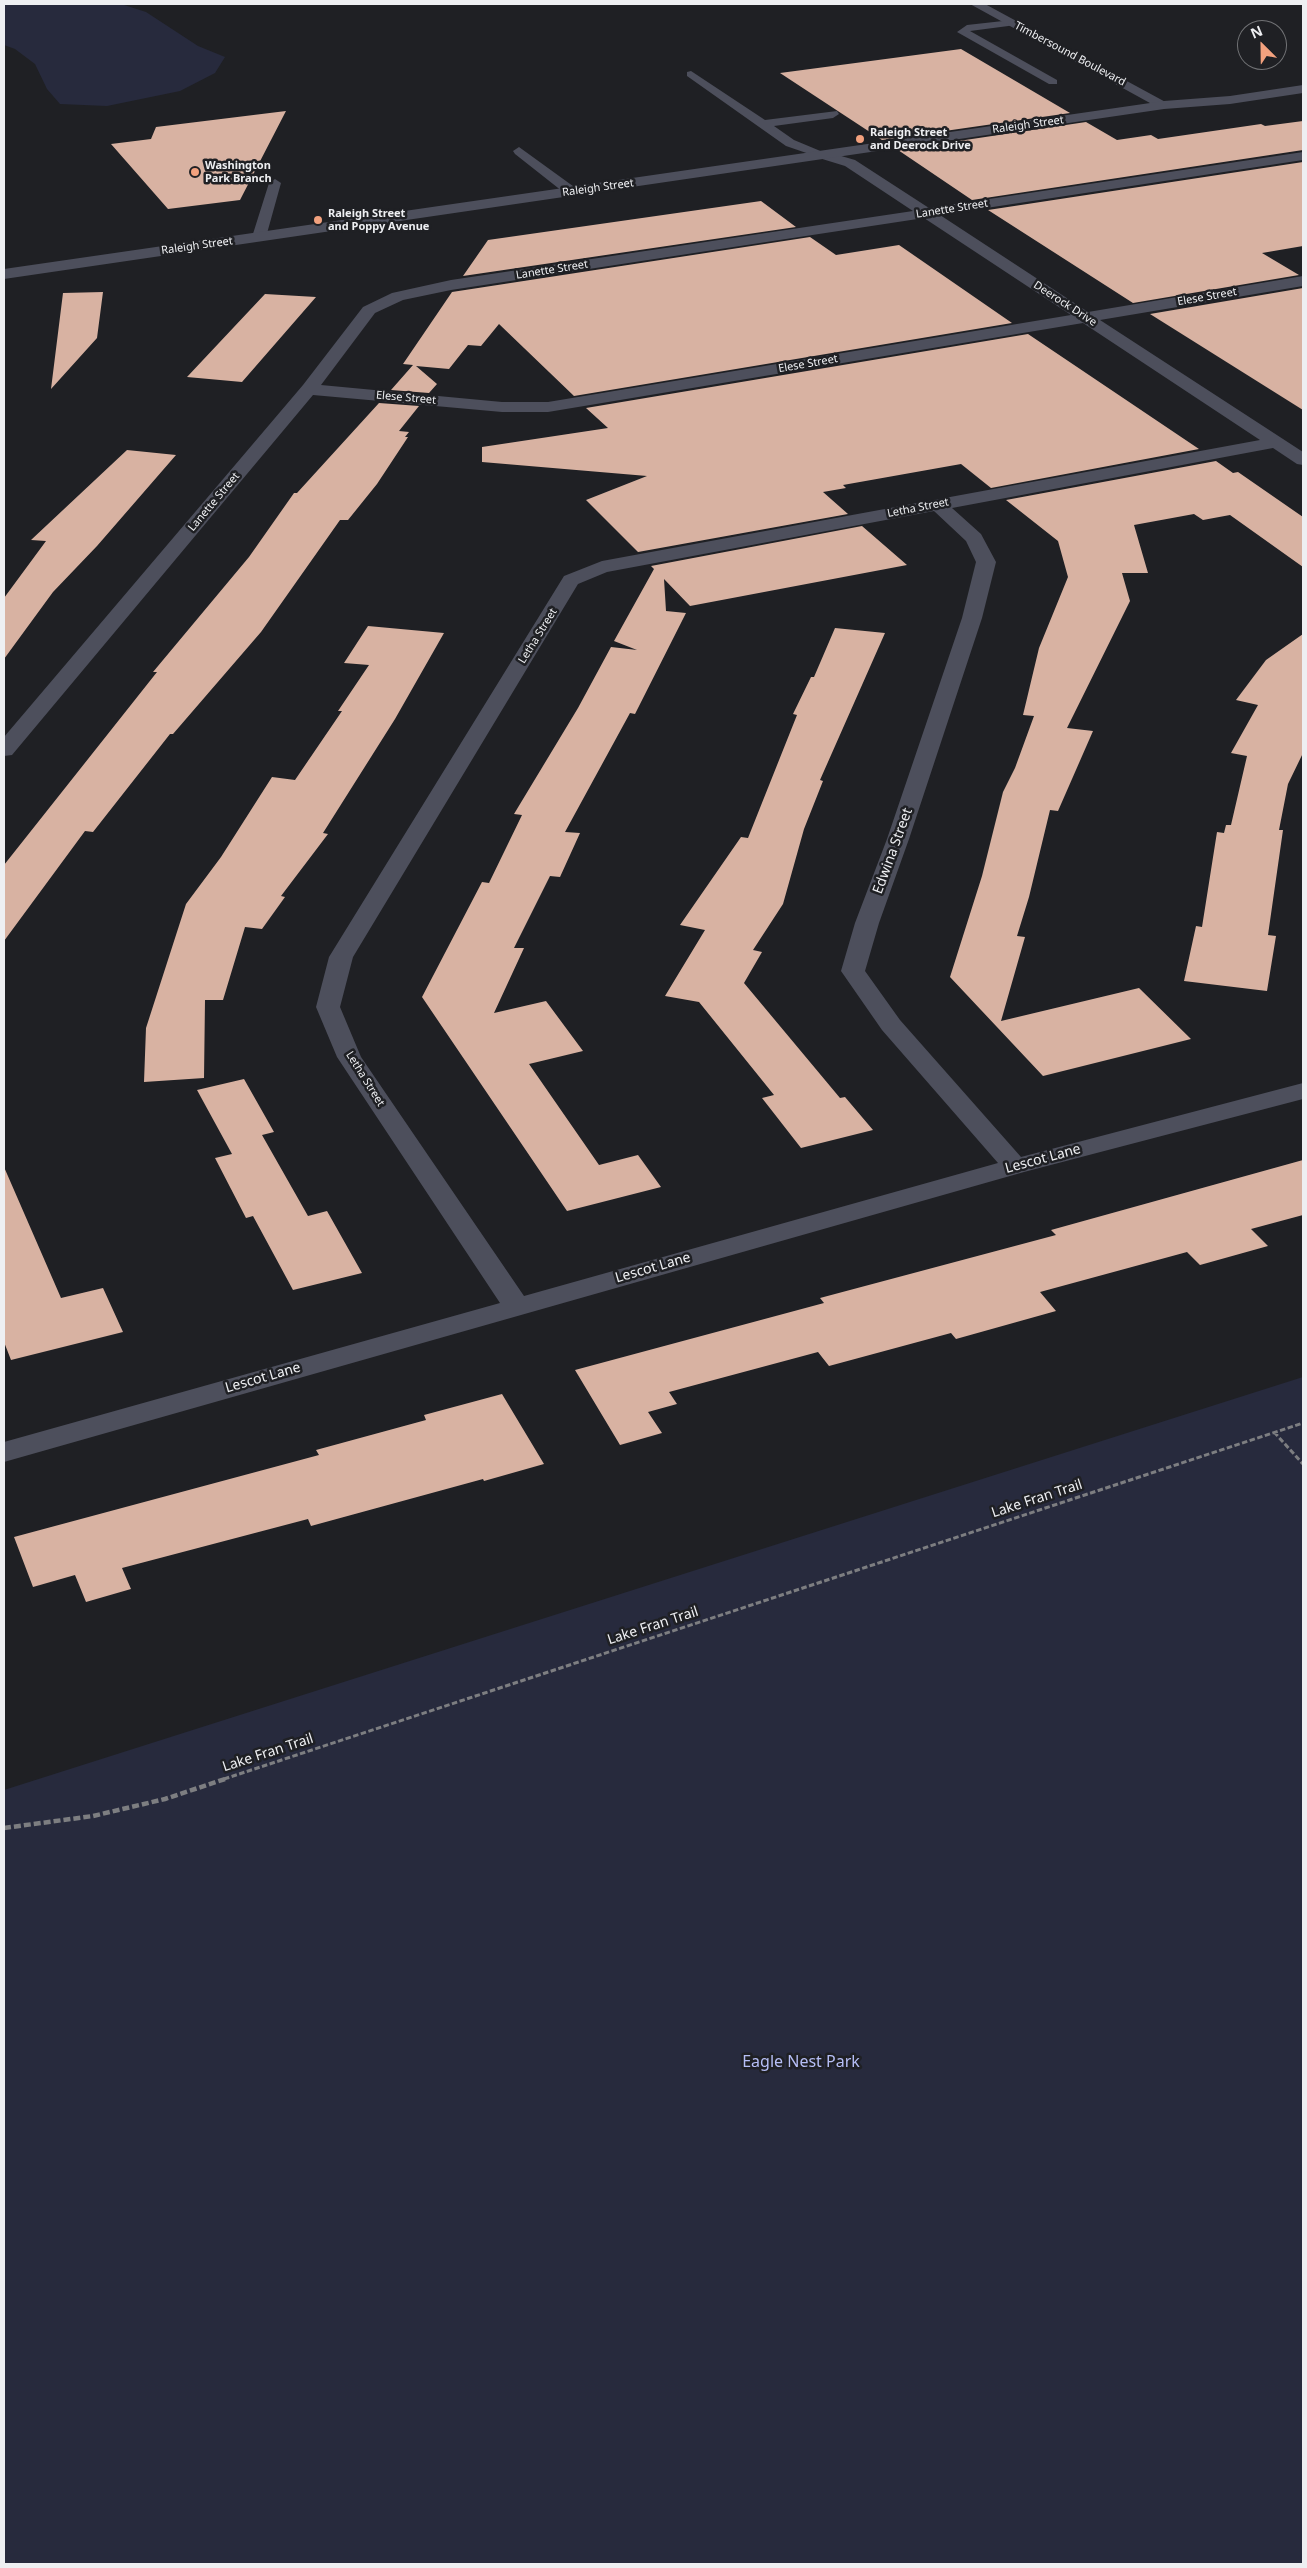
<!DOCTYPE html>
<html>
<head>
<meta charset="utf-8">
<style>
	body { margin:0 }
	#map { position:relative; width:1307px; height:2568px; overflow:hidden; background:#1f2024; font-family:"Noto Sans",sans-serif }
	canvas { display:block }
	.frame { position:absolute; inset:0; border:5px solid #eeeff2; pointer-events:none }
	.north { position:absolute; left:1237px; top:20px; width:50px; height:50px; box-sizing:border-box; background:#1f2024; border:1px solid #727376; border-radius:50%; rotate:337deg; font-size:14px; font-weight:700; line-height:20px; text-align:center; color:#eeeff2 }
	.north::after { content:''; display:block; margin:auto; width:18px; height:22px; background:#f2a17e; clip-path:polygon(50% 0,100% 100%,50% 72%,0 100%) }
</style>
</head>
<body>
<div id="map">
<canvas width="1307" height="2568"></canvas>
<div class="frame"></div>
<div class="north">N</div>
</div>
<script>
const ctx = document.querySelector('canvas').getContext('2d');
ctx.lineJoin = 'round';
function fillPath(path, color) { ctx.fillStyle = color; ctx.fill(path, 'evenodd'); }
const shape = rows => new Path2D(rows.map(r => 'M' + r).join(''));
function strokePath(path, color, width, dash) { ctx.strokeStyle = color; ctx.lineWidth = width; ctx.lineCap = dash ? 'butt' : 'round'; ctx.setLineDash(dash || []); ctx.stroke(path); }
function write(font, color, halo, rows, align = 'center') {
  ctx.font = font + ' "Noto Sans",sans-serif'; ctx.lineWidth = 5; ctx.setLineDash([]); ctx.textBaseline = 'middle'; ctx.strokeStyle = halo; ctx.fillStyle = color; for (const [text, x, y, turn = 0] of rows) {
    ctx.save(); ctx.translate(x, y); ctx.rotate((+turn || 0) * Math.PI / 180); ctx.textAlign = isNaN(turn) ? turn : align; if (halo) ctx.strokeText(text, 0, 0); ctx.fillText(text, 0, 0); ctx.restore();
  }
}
const green = shape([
	[4,4,121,4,146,12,198,46,225,57,215,73,180,91,107,106,60,104,47,89,35,64,15,49,4,45],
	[1303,1377,1303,2564,4,2564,4,1790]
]);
const building = shape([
	[961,49,1070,113,882,140,780,73],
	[286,111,240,200,168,209,111,144,151,139,156,127],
	[1303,121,1303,150,972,200,898,150,1086,122,1117,140,1151,135,1158,139,1261,124,1265,126],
	[1303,162,1303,246,1262,253,1299,275,1133,303,988,210],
	[761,201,796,227,463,276,488,240],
	[810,237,836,255,899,245,1012,323,574,396,499,324,481,346,468,345,449,369,416,366,437,384,429,393,391,390,413,365,403,364,452,292],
	[1303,288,1303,410,1150,314],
	[103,292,97,338,51,389,63,293],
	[265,294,316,297,242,382,187,377],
	[1028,334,1199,449,991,488,961,464,843,485,846,488,823,492,848,514,638,552,586,500,647,476,482,462,482,447,608,428,586,408],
	[379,403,419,406,399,431,409,432,405,437,408,437,377,484,348,520,340,520,261,632,173,734,170,734,93,832,85,831,4,941,4,865,157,672,153,672,249,557,294,493,297,493],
	[127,450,176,455,97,546,53,592,4,659,4,598,46,541,31,540],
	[1216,461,1233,473,1238,472,1303,517,1303,567,1230,515,1203,520,1194,514,1134,525,1148,573,1122,573,1130,601,1067,728,1093,731,1058,811,1050,810,1029,897,1017,936,1025,937,1001,1021,1139,988,1191,1039,1043,1076,950,977,982,876,1003,792,1015,768,1034,716,1023,715,1039,648,1068,577,1058,541,1006,500],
	[862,526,907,565,690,606,664,579,666,611,686,613,635,714,630,713,565,832,580,833,560,877,550,876,514,948,524,948,494,1013,546,1001,583,1051,529,1064,599,1165,638,1155,661,1187,567,1211,422,997,482,882,489,883,522,815,514,814,578,708,611,647,637,650,614,641,654,569,651,566],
	[368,626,444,633,395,719,323,833,328,834,281,896,285,897,262,929,245,927,223,1000,205,1000,204,1078,144,1082,146,1028,186,904,221,857,272,777,295,780,342,711,338,711,369,665,344,663],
	[835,628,885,633,820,780,823,781,804,829,783,904,753,950,762,952,744,983,840,1098,845,1097,873,1130,801,1148,762,1098,774,1095,699,1002,665,996,705,930,680,925,741,837,748,838,797,715,793,714,811,677,814,677],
	[1303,634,1303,753,1288,784,1279,830,1283,830,1268,935,1276,936,1267,991,1184,981,1196,926,1202,927,1217,832,1224,833,1226,825,1231,825,1247,756,1231,753,1258,705,1236,700,1266,660],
	[244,1079,274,1132,262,1135,308,1216,327,1211,362,1273,293,1290,253,1216,246,1218,215,1158,232,1154,197,1090],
	[1303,1160,1303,1215,1251,1229,1268,1246,1200,1265,1187,1252,1040,1292,1056,1311,956,1339,951,1333,829,1366,818,1352,669,1392,677,1404,648,1412,662,1433,620,1445,575,1370,824,1303,820,1298,1056,1235,1051,1230],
	[4,1167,61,1298,103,1288,123,1332,11,1360,4,1342],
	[502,1394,544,1464,484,1481,483,1479,311,1526,308,1519,122,1568,131,1589,86,1602,75,1575,33,1587,14,1537,319,1455,316,1450,426,1420,424,1415]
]);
const pathFar1 = shape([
	[1274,1432,1303,1464],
	[224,1779,1303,1423]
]);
const path = shape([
	[4,1828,93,1816,165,1799,228,1778]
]);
const service = shape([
	[1012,20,1018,23,1016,25,970,31,1057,80,1057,84,1049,84,957,32,967,25,1012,20],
	[691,71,765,120,837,111,839,114,833,118,774,126,794,140,830,155,824,159,786,146,687,76,687,72,691,71],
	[519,147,577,189,578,192,577,195,567,195,515,154,513,151,519,147],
	[275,179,281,183,266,237,259,241,254,240,252,237,269,183,275,179]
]);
const minor = shape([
	[970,4,985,4,1171,105,1169,108,1159,108,970,4],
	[824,151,855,160,929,208,1303,152,1303,160,940,215,1088,312,1303,276,1303,286,1100,320,1303,452,1303,465,1297,464,1273,448,952,508,981,534,996,562,982,618,909,839,879,923,865,971,900,1020,1021,1157,1303,1083,1303,1099,1024,1172,4,1462,4,1442,500,1303,337,1057,316,1007,329,957,564,576,602,561,1260,440,1083,323,548,412,502,412,313,395,12,755,4,756,4,737,303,385,363,307,392,293,451,280,913,211,845,166,819,158,817,155,819,152,824,151],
	[924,218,1071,315,548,402,502,402,321,385,375,313,403,300,451,290,924,218],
	[934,511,966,541,976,562,962,618,887,839,855,923,841,971,882,1030,998,1163,524,1296,361,1057,340,1007,353,957,578,584,607,572,934,511]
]);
const tertiary = shape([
	[1303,85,1303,93,1230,104,1164,109,4,279,4,269,1164,101,1230,96,1303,85]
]);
const markers = [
	[860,139,5,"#f2a17e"],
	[195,172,5,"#f2a17e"],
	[318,220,5,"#f2a17e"]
];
const farStreetnames = [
	["Timbersound Boulevard",1070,54,28],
	["Raleigh Street",1028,125,-8],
	["Raleigh Street",598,188,-8],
	["Lanette Street",952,209,-9],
	["Raleigh Street",197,246,-8],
	["Lanette Street",552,270,-9],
	["Elese Street",1207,297,-10],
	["Deerock Drive",1065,304,33],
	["Elese Street",808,364,-10],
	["Elese Street",406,398,5],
	["Lanette Street",214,502,-50],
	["Letha Street",918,508,-11],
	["Letha Street",538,636,-58],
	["Letha Street",365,1079,58]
];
const farPoinames = [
	["Raleigh Street",870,133],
	["and Deerock Drive",870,146],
	["Washington",205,166],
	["Park Branch",205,179],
	["Raleigh Street",328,214],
	["and Poppy Avenue",328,227]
];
const streetNames = [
	["Edwina Street",893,851,-70],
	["Lescot Lane",1043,1159,-15],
	["Lescot Lane",653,1268,-16],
	["Lescot Lane",263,1378,-16],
	["Lake Fran Trail",1037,1499,-18],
	["Lake Fran Trail",653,1626,-18],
	["Lake Fran Trail",268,1753,-18]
];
const nearParknames = [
	["Eagle Nest Park",801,2062]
];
fillPath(green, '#272a3d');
fillPath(building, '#d8b2a2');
strokePath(pathFar1, '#7d7e81', 3, [5.5, 2.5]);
strokePath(path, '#7d7e81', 4.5, [7, 3]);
fillPath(service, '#4d4f5c');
fillPath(minor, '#4d4f5c');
fillPath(tertiary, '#4d4f5c');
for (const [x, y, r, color] of markers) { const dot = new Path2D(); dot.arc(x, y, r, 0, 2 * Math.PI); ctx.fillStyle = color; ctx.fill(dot); strokePath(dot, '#1f2024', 2); }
write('11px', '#eeeff2', '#1f2024', farStreetnames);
write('bold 11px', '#eeeff2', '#1f2024', farPoinames, 'left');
write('14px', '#eeeff2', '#1f2024', streetNames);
write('16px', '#b6bef5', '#1f2024', nearParknames);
</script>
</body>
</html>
